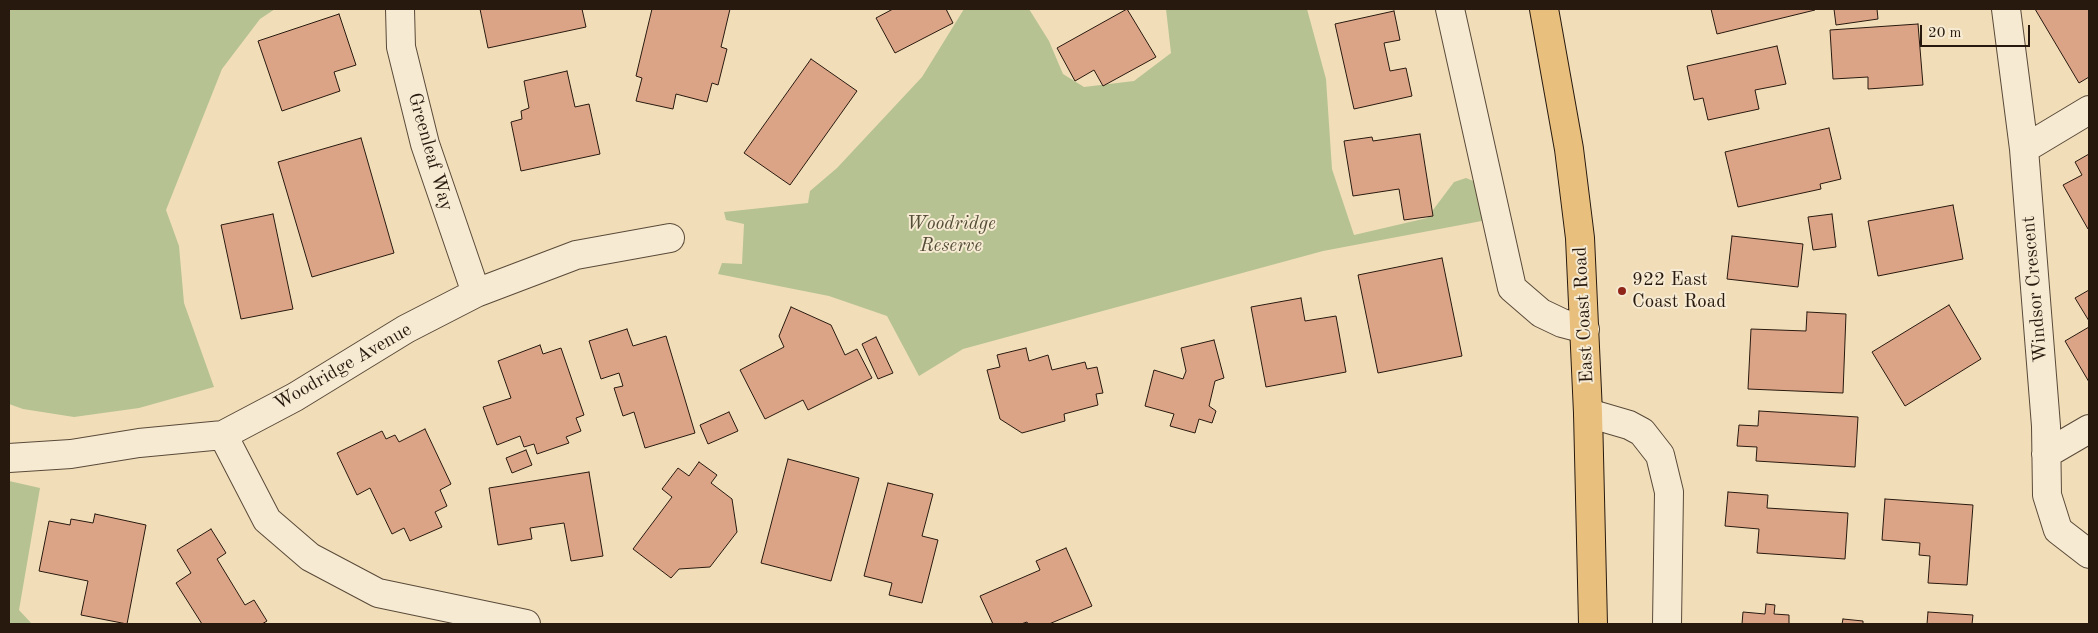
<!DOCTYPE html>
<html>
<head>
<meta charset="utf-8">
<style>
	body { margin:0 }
	#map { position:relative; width:2098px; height:633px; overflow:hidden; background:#f1deb9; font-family:"Old Standard TT",serif }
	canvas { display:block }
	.frame { position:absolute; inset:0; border:10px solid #28190e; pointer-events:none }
	.scale { position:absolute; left:1920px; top:25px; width:110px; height:22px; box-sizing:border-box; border:2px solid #28190e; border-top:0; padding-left:6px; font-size:15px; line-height:18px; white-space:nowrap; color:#28190e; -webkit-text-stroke:4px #f6ead2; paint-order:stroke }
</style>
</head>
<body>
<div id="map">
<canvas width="2098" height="633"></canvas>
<div class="frame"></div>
<div class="scale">20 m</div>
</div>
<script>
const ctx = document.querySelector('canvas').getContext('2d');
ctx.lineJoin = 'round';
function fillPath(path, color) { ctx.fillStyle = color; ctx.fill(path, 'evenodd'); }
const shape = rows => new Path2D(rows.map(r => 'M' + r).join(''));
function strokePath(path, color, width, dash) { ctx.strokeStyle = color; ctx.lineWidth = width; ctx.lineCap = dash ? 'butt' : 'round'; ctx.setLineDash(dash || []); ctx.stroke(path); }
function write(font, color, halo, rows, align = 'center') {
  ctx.font = font + ' "Old Standard TT",serif'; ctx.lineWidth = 4; ctx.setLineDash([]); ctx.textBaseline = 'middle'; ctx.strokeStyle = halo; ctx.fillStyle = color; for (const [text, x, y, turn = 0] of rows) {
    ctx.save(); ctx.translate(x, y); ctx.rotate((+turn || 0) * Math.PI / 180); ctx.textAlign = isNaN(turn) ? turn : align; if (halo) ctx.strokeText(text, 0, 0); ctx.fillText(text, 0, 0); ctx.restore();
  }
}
const green = shape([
	[9,9,275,9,260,19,222,69,166,210,179,246,184,303,214,387,139,408,74,417,23,409,9,404],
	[964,9,1029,9,1049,41,1063,74,1084,87,1134,81,1171,53,1166,9,1307,9,1326,79,1332,169,1354,235,1427,218,1454,182,1466,178,1478,183,1487,220,1323,251,963,349,919,376,887,316,829,296,718,274,722,263,742,264,744,224,726,220,724,212,808,203,810,191,837,168,922,77],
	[9,481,40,488,19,610,32,624,9,624]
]);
const building = shape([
	[480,9,582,9,586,27,488,48,480,9],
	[652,9,730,9,721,47,727,49,718,85,712,83,707,102,676,94,673,109,636,101,642,78,636,76,652,9],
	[893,9,946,9,953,23,895,53,876,18,893,9],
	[1127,9,1156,57,1103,86,1094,70,1075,81,1057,48,1127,9],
	[1711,9,1815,9,1815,10,1717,34,1711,9],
	[1834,9,1877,9,1878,19,1836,25,1834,9],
	[2035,9,2089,9,2089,77,2079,83,2035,9],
	[1394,11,1400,40,1384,43,1390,71,1406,68,1412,96,1354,109,1335,24,1394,11],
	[339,14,356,65,334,72,340,91,282,111,258,41,339,14],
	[1918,24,1923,85,1868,89,1868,77,1833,79,1830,30,1918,24],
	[1777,46,1786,84,1755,90,1759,109,1708,120,1703,98,1694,100,1687,66,1777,46],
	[811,59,857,91,790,185,744,153,811,59],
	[567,71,575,107,589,104,600,154,521,171,511,122,522,119,521,111,529,108,524,81,567,71],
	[1829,128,1841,179,1820,184,1821,189,1738,207,1725,152,1829,128],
	[1420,134,1433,216,1404,220,1399,189,1353,196,1344,141,1372,137,1373,141,1420,134],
	[361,138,394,253,312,277,278,162,361,138],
	[2089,154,2089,229,2088,229,2063,185,2082,175,2075,162,2089,154],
	[1953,205,1963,259,1878,276,1868,221,1953,205],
	[273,214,293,309,241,319,221,225,273,214],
	[1832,214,1836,247,1813,250,1808,217,1832,214],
	[1732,236,1803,244,1798,287,1727,279,1732,236],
	[1442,258,1462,356,1378,373,1358,275,1442,258],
	[2089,290,2089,321,2075,298,2089,290],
	[1301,298,1305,321,1336,316,1346,372,1266,387,1251,307,1301,298],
	[1949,305,1981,359,1905,406,1872,352,1949,305],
	[791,307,831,325,845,355,857,349,872,378,808,410,803,400,765,419,740,370,784,347,779,336,791,307],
	[1807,312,1846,314,1843,393,1748,389,1751,329,1806,331,1807,312],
	[2089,327,2089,382,2065,341,2089,327],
	[627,329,633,346,666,336,695,433,645,448,634,412,623,416,614,388,623,386,619,373,601,379,589,341,627,329],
	[876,337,893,373,878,379,862,344,876,337],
	[1214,340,1224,378,1215,381,1209,406,1216,411,1212,423,1199,419,1195,433,1170,426,1174,414,1145,406,1154,370,1183,379,1186,371,1181,348,1214,340],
	[540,345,543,354,561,348,584,415,576,418,581,431,566,437,569,443,537,454,534,444,524,447,520,436,497,445,483,407,511,398,498,361,540,345],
	[1026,348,1029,361,1048,355,1052,370,1085,362,1087,369,1097,367,1103,393,1096,394,1098,405,1064,414,1065,421,1022,433,1000,419,987,370,1000,367,997,355,1026,348],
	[1759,411,1858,417,1855,467,1756,461,1757,447,1737,446,1739,425,1758,426,1759,411],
	[729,412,738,431,708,444,700,425,729,412],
	[425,429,451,484,440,490,447,506,435,512,442,527,410,541,404,528,392,534,370,488,357,495,337,453,382,431,386,439,395,435,399,442,425,429],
	[526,450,532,465,512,473,506,458,526,450],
	[788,459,859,478,831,581,761,563,788,459],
	[699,462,717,475,711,483,732,499,737,532,710,567,679,569,671,578,633,549,672,497,662,489,678,468,689,476,699,462],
	[589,472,603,556,571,561,564,523,530,528,532,539,498,545,489,488,589,472],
	[888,483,933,494,922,536,938,540,922,603,889,595,892,583,864,576,888,483],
	[1728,492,1768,495,1767,508,1848,513,1845,559,1757,553,1759,529,1725,526,1728,492],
	[1885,499,1973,505,1967,585,1928,583,1930,556,1919,555,1920,543,1882,540,1885,499],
	[95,514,146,525,127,624,81,615,88,581,39,571,49,521,70,525,71,519,93,523,95,514],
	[211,529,226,553,217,559,245,605,254,600,267,621,262,624,202,624,176,583,191,573,177,550,211,529],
	[1066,548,1092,606,1049,624,1028,624,1027,622,1021,624,993,624,980,596,1040,570,1036,561,1066,548],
	[1766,604,1775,605,1774,614,1789,615,1789,624,1742,624,1743,612,1765,614,1766,604],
	[1928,612,1973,615,1972,624,1927,624,1928,612],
	[1843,619,1863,621,1863,624,1842,624,1843,619]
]);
const minor = shape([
	[400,9,401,47,425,144,476,293],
	[1450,9,1512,288,1541,313,1562,323,1585,329],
	[2006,9,2024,149,2046,426,2047,495,2058,530,2089,554],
	[2024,149,2089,110],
	[1588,413,1629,425,1642,432,1660,455,1669,492,1667,624],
	[223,435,267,520,310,557,378,593,526,624],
	[2046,454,2089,429],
	[9,458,71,454,139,443,223,435,295,397,406,329,476,293,576,255,670,238]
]);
const major = shape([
	[1544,9,1569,149,1580,238,1588,413,1593,624]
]);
const markers = [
	[1622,291,5,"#8f2418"]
];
const streetNames = [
	["Greenleaf Way",430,152,74],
	["Windsor Crescent",2035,289,-95],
	["East Coast Road",1584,315,-93],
	["Woodridge Avenue",343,367,-30]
];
const parkNames = [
	["Woodridge",951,224],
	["Reserve",951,246]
];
const poiNames = [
	["922 East",1632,280],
	["Coast Road",1632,302]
];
fillPath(green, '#b6c292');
fillPath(building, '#dca487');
strokePath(building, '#28190e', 1);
strokePath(minor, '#5a4a39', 30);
strokePath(major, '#28190e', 30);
strokePath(minor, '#f6ead2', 28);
strokePath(major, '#e8bf7c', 28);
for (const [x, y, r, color] of markers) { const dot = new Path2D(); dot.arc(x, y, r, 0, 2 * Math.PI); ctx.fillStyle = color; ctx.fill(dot); strokePath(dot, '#f6ead2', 2); }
write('19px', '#28190e', '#f6ead2', streetNames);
write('italic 19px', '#534c36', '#f6ead2', parkNames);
write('19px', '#28190e', '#f6ead2', poiNames, 'left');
</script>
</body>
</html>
